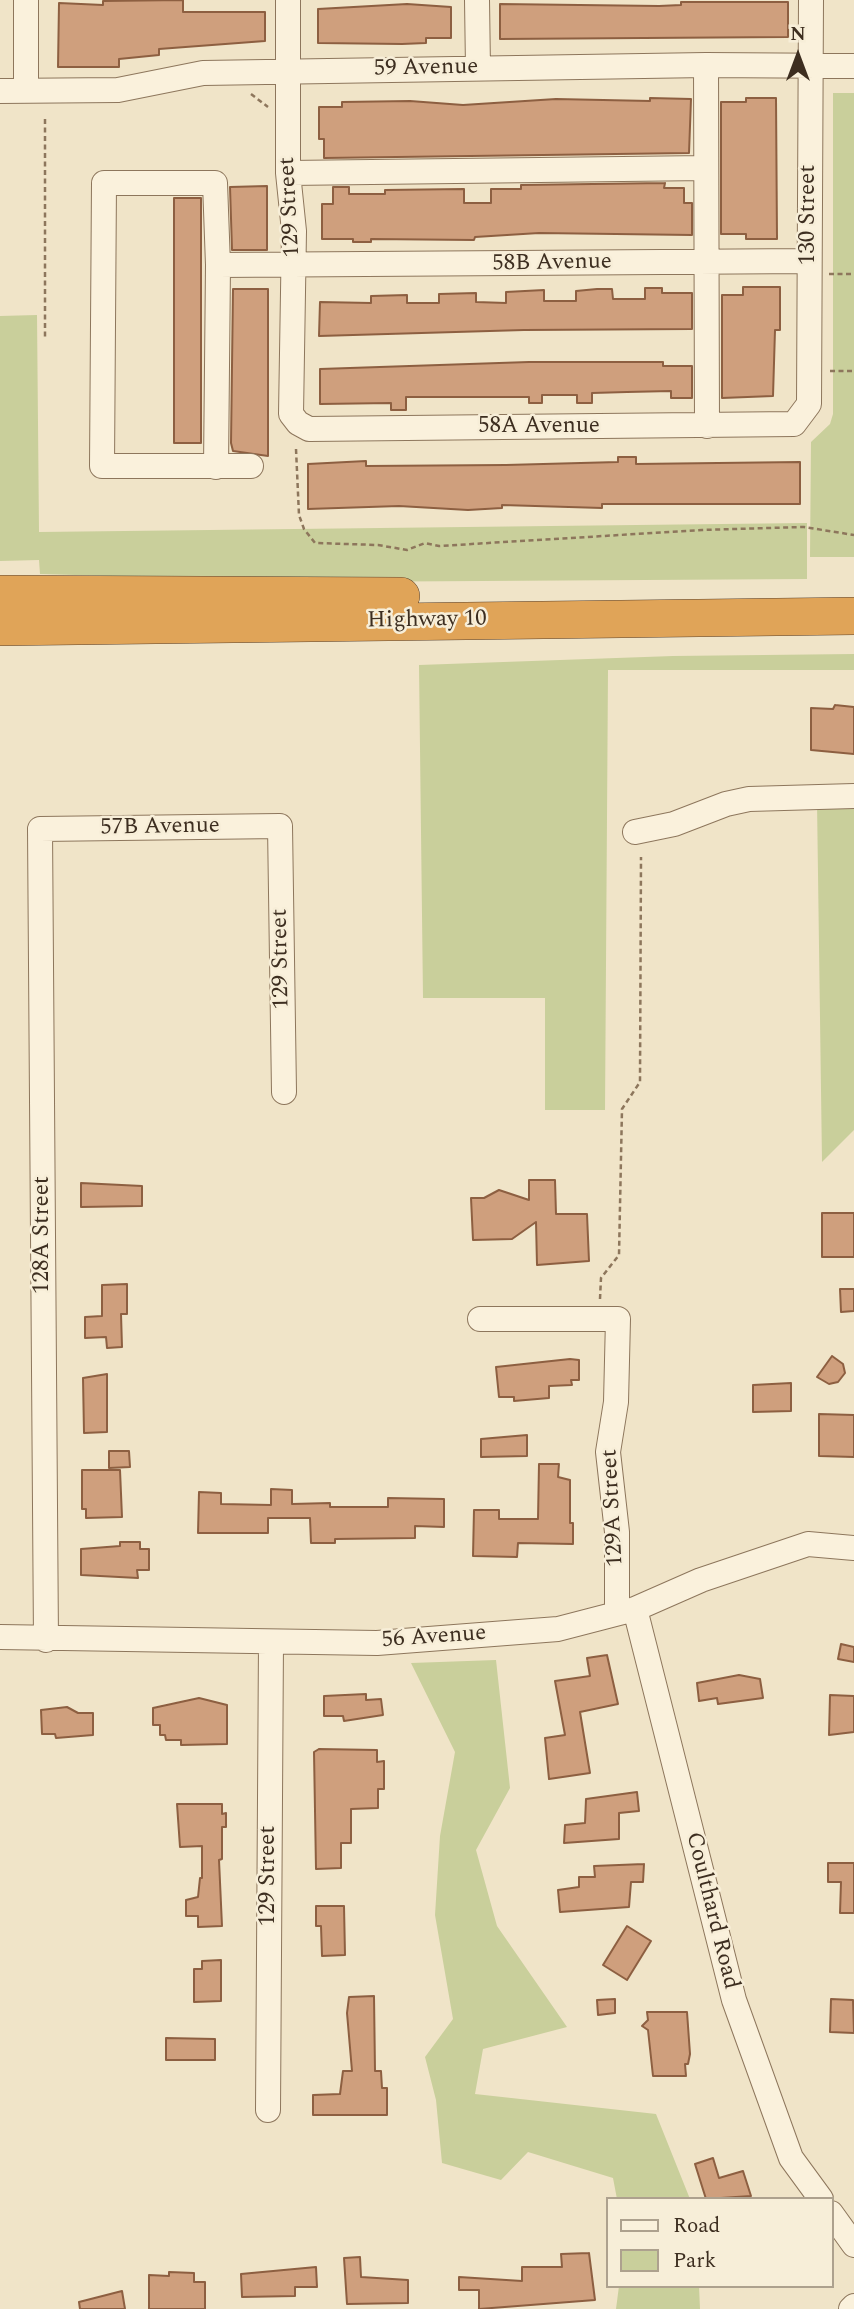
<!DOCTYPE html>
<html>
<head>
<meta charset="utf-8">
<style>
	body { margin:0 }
	#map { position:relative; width:854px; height:2309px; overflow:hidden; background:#f0e4c8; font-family:Spectral,serif }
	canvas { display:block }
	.legend { position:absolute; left:606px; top:2197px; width:228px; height:91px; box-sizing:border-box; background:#f7eed8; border:2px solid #ada18e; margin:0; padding:9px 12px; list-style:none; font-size:21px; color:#3d2e20 }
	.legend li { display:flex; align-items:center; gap:14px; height:35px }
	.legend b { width:35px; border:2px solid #ada18e }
	.north { position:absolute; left:763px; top:21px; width:70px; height:70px; -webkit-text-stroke:5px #f7eed8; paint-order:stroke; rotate:0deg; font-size:19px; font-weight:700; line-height:28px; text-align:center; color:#3d2e20 }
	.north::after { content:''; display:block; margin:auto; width:24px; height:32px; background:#3d2e20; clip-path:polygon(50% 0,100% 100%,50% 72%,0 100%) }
</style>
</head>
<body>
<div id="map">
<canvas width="854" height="2309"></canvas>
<ul class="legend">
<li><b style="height:9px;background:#faf1dc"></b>Road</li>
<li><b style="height:19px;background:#c9cf9b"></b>Park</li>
</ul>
<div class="north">N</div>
</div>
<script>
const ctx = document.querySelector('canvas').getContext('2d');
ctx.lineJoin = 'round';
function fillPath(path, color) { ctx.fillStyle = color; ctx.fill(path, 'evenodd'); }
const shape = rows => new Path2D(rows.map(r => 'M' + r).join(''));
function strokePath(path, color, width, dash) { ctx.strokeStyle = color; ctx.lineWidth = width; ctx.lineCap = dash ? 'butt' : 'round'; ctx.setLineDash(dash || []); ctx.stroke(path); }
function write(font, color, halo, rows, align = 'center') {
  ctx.font = font + ' Spectral,serif'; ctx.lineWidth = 5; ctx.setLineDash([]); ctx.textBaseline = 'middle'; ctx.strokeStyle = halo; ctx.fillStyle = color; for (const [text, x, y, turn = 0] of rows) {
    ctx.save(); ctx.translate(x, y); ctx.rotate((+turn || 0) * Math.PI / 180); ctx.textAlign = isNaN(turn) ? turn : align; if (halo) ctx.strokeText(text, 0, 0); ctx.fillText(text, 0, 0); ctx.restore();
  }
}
const green = shape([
	[833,93,854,93,854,557,810,557,811,442,830,424,833,414],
	[37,315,39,532,807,523,807,579,319,582,40,574,39,560,0,561,0,316],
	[854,654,854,670,608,670,605,1110,545,1110,545,998,423,998,419,665,673,656],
	[817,802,854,802,854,1130,822,1162],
	[496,1660,510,1788,476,1850,497,1926,567,2027,483,2049,475,2094,656,2114,690,2199,617,2199,613,2178,528,2152,501,2180,442,2163,436,2100,425,2057,453,2019,435,1915,440,1836,455,1752,411,1663],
	[619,2286,699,2286,700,2309,616,2309]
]);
const building = shape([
	[183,0,183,12,265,12,265,41,159,49,159,55,119,59,119,67,58,67,59,3,103,5,103,1,183,0],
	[681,2,788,2,788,37,500,39,500,4,659,6,681,5,681,2],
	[407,4,451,7,451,38,426,38,426,43,402,44,318,43,318,9,407,4],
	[650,98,691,99,689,153,324,158,324,139,319,139,319,107,342,107,342,102,410,101,463,105,556,99,650,101,650,98],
	[746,98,776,98,777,239,746,239,746,234,721,234,721,102,746,102,746,98],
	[665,183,664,188,684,188,684,203,692,203,692,235,539,233,475,237,474,240,371,239,371,242,353,242,353,239,322,239,322,204,333,204,333,187,349,187,349,194,385,194,385,190,464,189,464,203,491,203,491,189,521,189,521,185,665,183],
	[267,186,267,250,232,250,230,187,267,186],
	[174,198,201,198,201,443,174,443,174,198],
	[743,287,780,287,780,330,775,330,773,396,722,398,722,295,743,295,743,287],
	[645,288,662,288,662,293,692,293,692,329,524,330,319,336,320,302,371,303,371,296,407,295,407,303,439,303,439,294,476,293,476,302,506,303,506,292,544,290,544,301,576,301,576,291,597,289,612,289,613,299,645,299,645,288],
	[233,289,268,289,268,456,233,451,231,443,233,289],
	[529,362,663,362,663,366,692,366,692,398,671,398,671,391,627,392,592,393,592,403,577,403,577,395,542,395,542,403,529,403,529,397,406,397,406,410,391,410,391,403,320,404,320,369,529,362],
	[618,457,636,457,636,464,800,462,800,504,602,504,602,508,502,505,502,508,468,510,399,506,308,509,308,464,366,461,366,466,506,465,618,462,618,457],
	[835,705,854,707,854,754,811,750,811,708,833,709,835,705],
	[529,1180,555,1180,556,1214,587,1214,589,1261,537,1265,536,1222,512,1239,473,1240,471,1198,484,1198,499,1190,529,1200,529,1180],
	[81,1183,142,1186,142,1206,81,1207,81,1183],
	[822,1213,854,1213,854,1257,822,1257,822,1213],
	[127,1284,127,1314,121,1314,122,1347,107,1348,106,1337,85,1338,85,1317,102,1316,102,1285,127,1284],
	[840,1289,854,1289,854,1311,841,1312,840,1289],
	[832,1356,843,1364,845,1373,838,1382,829,1384,817,1377,832,1356],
	[570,1359,579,1360,579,1380,571,1380,572,1385,549,1386,549,1398,514,1401,514,1397,499,1397,496,1367,570,1359],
	[107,1374,107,1432,84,1433,83,1378,107,1374],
	[791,1383,791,1411,753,1412,753,1385,791,1383],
	[819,1414,854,1415,854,1457,819,1456,819,1414],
	[527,1435,527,1456,481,1457,481,1439,527,1435],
	[109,1451,129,1451,130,1467,109,1468,109,1451],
	[539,1464,559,1464,558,1477,570,1480,570,1523,573,1523,573,1544,518,1543,517,1557,473,1556,474,1510,499,1510,499,1519,538,1519,539,1464],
	[82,1470,120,1470,122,1517,86,1518,86,1509,82,1509,82,1470],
	[271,1489,292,1490,292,1504,330,1503,330,1507,388,1507,388,1498,444,1499,444,1527,415,1526,415,1538,335,1539,335,1543,311,1543,310,1518,268,1518,268,1533,198,1533,199,1492,221,1493,221,1504,271,1505,271,1489],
	[120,1542,140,1542,140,1549,149,1549,149,1570,137,1570,138,1578,81,1575,81,1549,120,1546,120,1542],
	[841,1644,854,1647,854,1662,838,1659,841,1644],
	[607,1655,618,1704,580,1712,590,1773,549,1779,545,1738,565,1735,555,1681,590,1676,587,1658,607,1655],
	[739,1675,760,1679,763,1698,718,1704,717,1698,699,1701,697,1683,739,1675],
	[366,1694,366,1700,381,1699,383,1715,344,1721,343,1716,324,1716,324,1696,366,1694],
	[830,1695,854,1696,854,1732,829,1735,830,1695],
	[199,1698,227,1705,227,1744,181,1745,181,1740,166,1740,165,1735,160,1735,160,1725,153,1725,153,1708,199,1698],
	[67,1707,78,1713,93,1713,93,1735,56,1738,55,1734,42,1734,41,1710,67,1707],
	[319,1749,377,1750,377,1762,384,1761,384,1789,378,1789,378,1808,351,1809,351,1843,341,1843,341,1868,316,1869,314,1752,319,1749],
	[637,1792,639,1811,619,1813,619,1839,564,1843,565,1825,585,1823,586,1799,637,1792],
	[177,1804,222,1804,222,1814,226,1813,226,1827,222,1827,222,1859,219,1860,222,1926,198,1927,198,1916,186,1916,186,1900,198,1897,200,1878,202,1878,202,1846,180,1847,177,1804],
	[828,1863,854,1863,854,1913,840,1913,841,1882,828,1882,828,1863],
	[644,1864,643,1882,631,1882,629,1907,560,1912,558,1890,579,1887,579,1877,595,1877,594,1866,644,1864],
	[316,1906,344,1906,345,1955,322,1956,321,1926,316,1926,316,1906],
	[627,1926,651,1941,627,1980,603,1965,627,1926],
	[221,1960,221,2001,194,2002,194,1969,202,1969,202,1961,221,1960],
	[374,1996,375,2071,381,2071,382,2088,387,2088,387,2115,313,2115,313,2095,340,2094,343,2071,352,2071,347,2013,349,1997,374,1996],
	[615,1999,615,2013,598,2015,597,2000,615,1999],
	[831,1999,853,2000,854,2033,830,2032,831,1999],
	[647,2012,687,2012,690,2054,688,2064,685,2064,686,2076,653,2076,648,2030,642,2026,648,2020,647,2012],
	[166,2038,215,2039,215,2060,166,2060,166,2038],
	[713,2158,719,2178,743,2171,751,2196,706,2199,695,2164,713,2158],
	[589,2253,595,2300,479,2309,479,2290,459,2290,459,2277,522,2281,522,2267,562,2267,561,2254,589,2253],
	[360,2257,361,2277,408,2280,408,2303,347,2304,344,2258,360,2257],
	[316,2267,317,2287,295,2287,295,2296,242,2297,241,2274,316,2267],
	[169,2272,194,2273,194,2282,205,2282,205,2309,149,2309,149,2275,169,2276,169,2272],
	[122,2291,125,2309,80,2309,79,2302,122,2291]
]);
const path = shape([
	[251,94,268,107],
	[45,119,45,339],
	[829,274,854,274],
	[830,371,854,371],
	[296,449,299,515,304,529,315,543,378,545,407,550,425,543,439,546,702,530,804,527,854,535],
	[600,1299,601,1278,619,1255,622,1109,640,1082,641,857]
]);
const minor = shape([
	[26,0,26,90],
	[288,0,288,173,294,231,291,414,298,423,309,429,794,424,809,404,811,0],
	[477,0,478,68],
	[706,65,707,426],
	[0,91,118,90,203,73,706,65,854,66],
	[288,173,706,168],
	[251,466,102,466,104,183,215,183,218,265,809,261],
	[216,467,218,265],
	[635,832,674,824,726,804,749,799,854,796],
	[480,1319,618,1319,616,1402,608,1452,617,1532,617,1613],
	[635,1609,734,2000,791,2158,821,2199],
	[0,1637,377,1643,558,1629,635,1609,701,1580,808,1544,854,1548],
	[46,1640,40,829,280,826,284,1092],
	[268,2110,271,1642],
	[831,2213,854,2245],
	[851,2309,854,2306]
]);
const highway = shape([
	[0,594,401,596],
	[0,627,854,616]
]);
const streetNames = [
	["59 Avenue",426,69,-1],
	["129 Street",291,207,-93],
	["130 Street",809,215,-90],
	["58B Avenue",552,264,-1],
	["58A Avenue",539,427],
	["Highway 10",427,621,-1],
	["57B Avenue",160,828,-1],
	["129 Street",282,959,-91],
	["128A Street",43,1235,-90],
	["129A Street",614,1508,-93],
	["56 Avenue",434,1638,-4],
	["129 Street",269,1876,-90],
	["Coulthard Road",711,1911,76]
];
fillPath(green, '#c9cf9b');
fillPath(building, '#cf9f7d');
strokePath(building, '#8d5f41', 2);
strokePath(minor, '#8d765c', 26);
strokePath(highway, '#5b4430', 38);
strokePath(path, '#8d765c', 2.5, [5, 3.5]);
strokePath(minor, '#faf1dc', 24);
strokePath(highway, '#e0a458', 37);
write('23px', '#3d2e20', '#f7eed8', streetNames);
</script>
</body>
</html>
